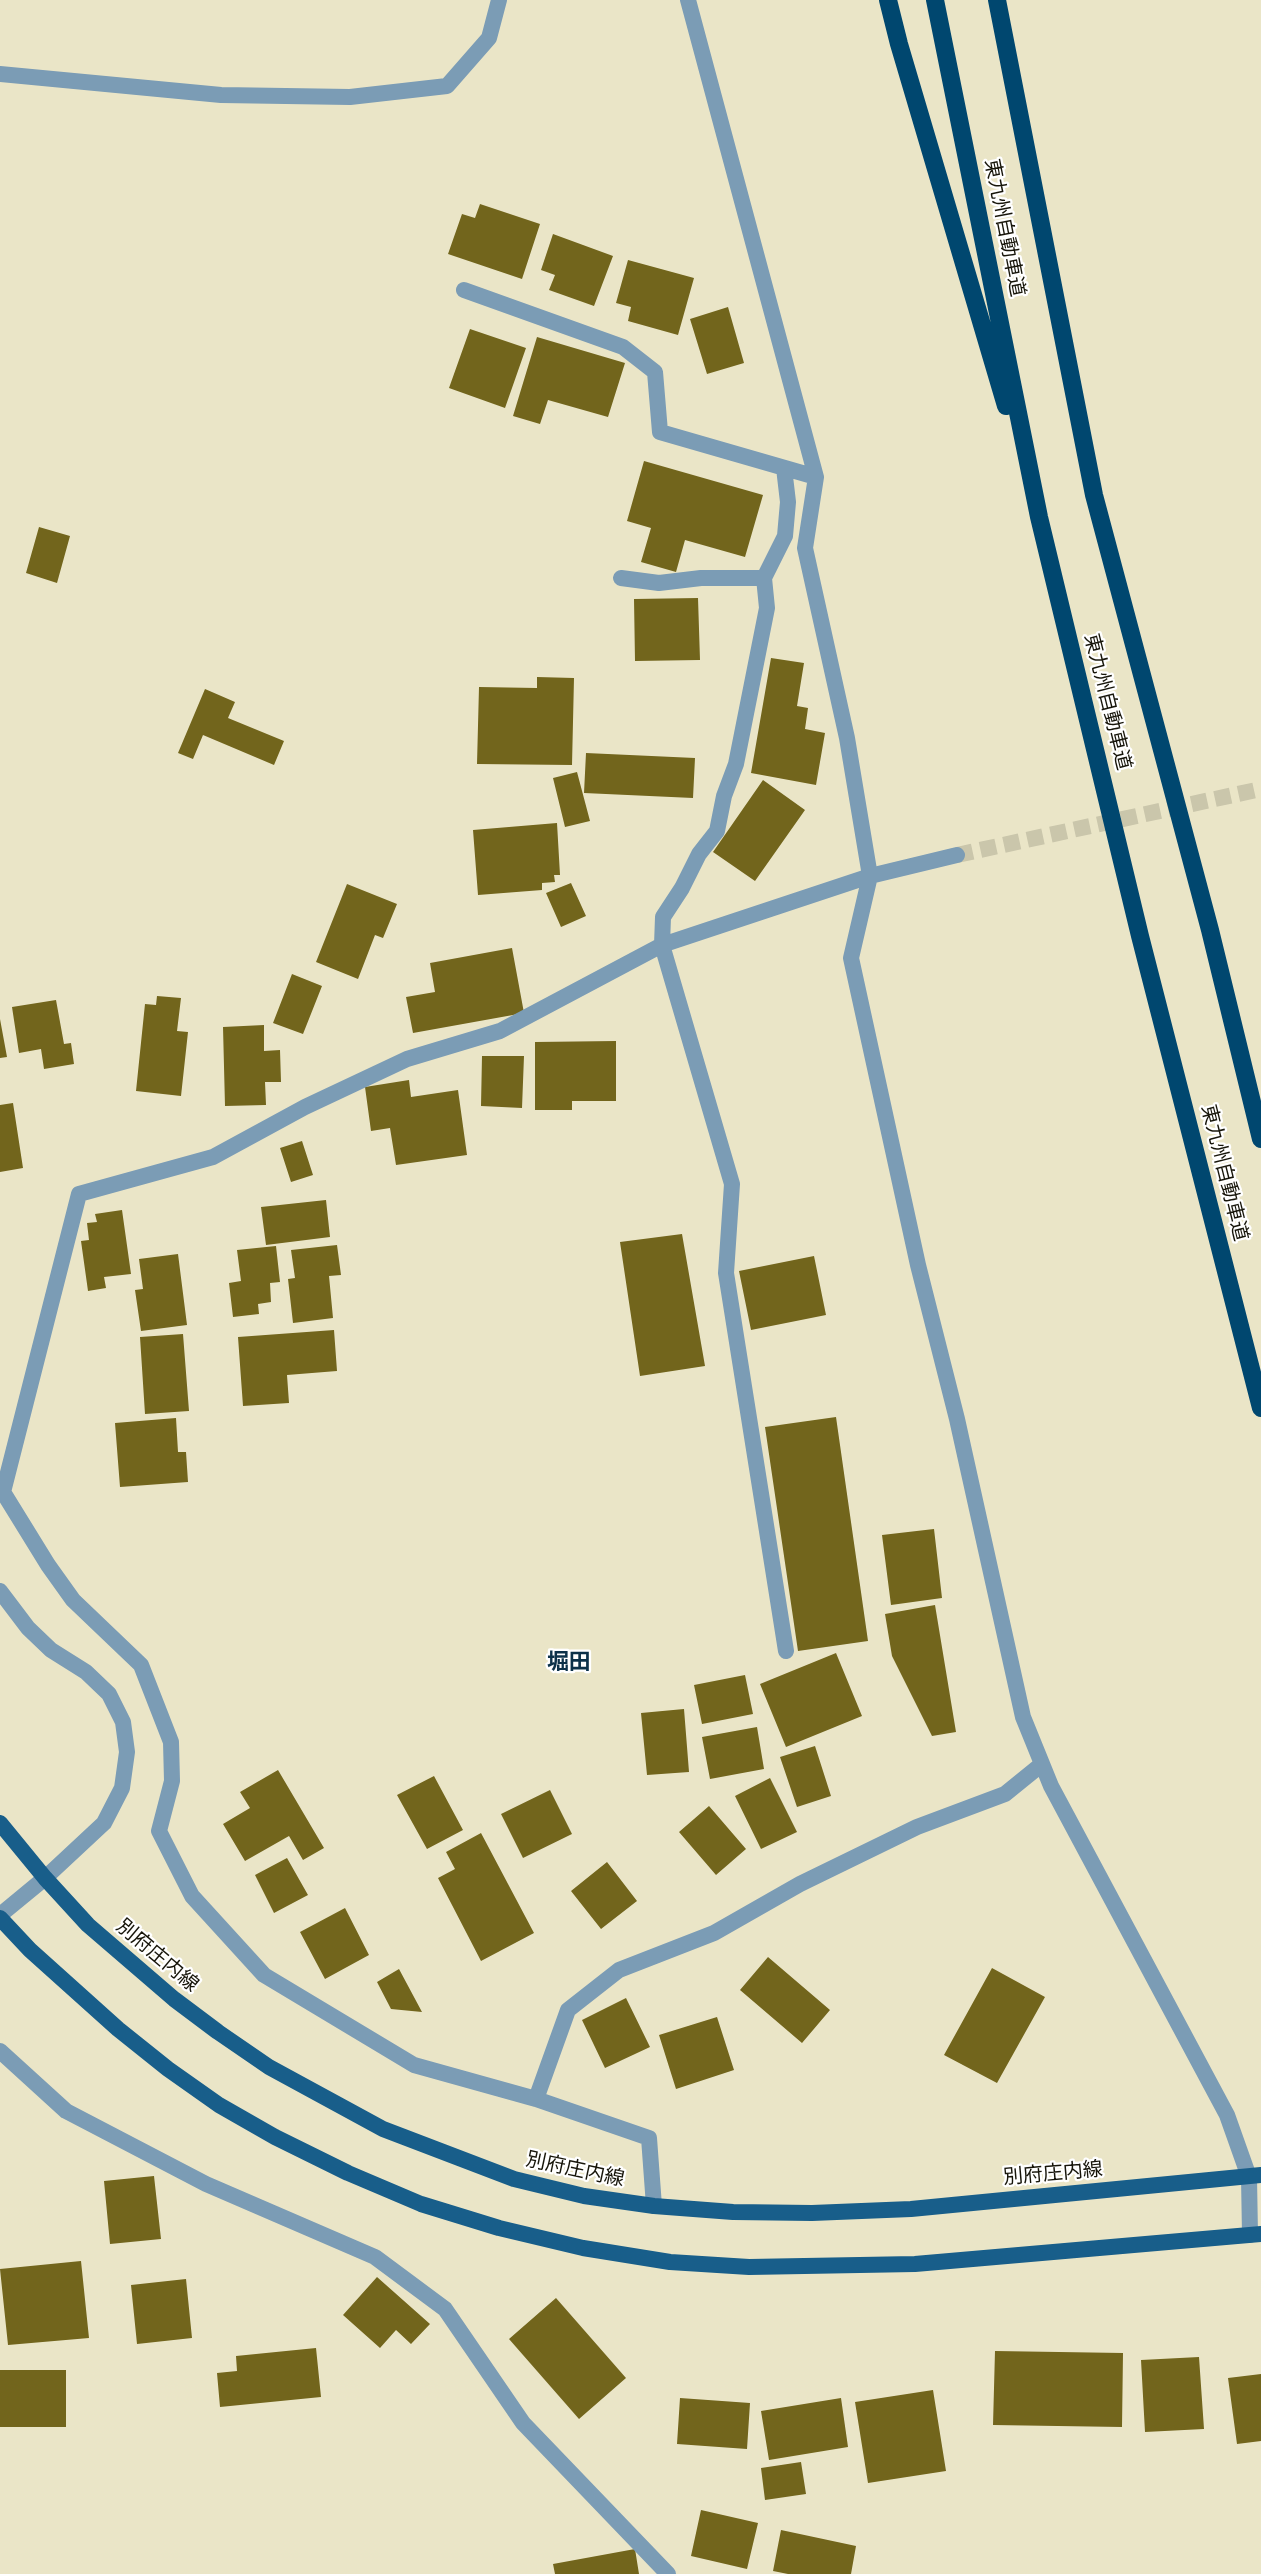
<!DOCTYPE html>
<html>
<head>
<meta charset="utf-8">
<style>
	body { margin:0 }
	canvas { display:block; background:#eae5c7 }
</style>
</head>
<body>
<canvas width="1261" height="2574"></canvas>
<script>
const ctx = document.querySelector('canvas').getContext('2d');
ctx.lineJoin = 'round';
function fillPath(path, color) { ctx.fillStyle = color; ctx.fill(path, 'evenodd'); }
const shape = rows => new Path2D(rows.map(r => 'M' + r).join(''));
function strokePath(path, color, width, dash) { ctx.strokeStyle = color; ctx.lineWidth = width; ctx.lineCap = dash ? 'butt' : 'round'; ctx.setLineDash(dash || []); ctx.stroke(path); }
function write(font, color, halo, rows, align = 'center') {
  ctx.font = font + ' "Space Grotesk","Noto Sans JP",sans-serif'; ctx.lineWidth = 4.5; ctx.setLineDash([]); ctx.textBaseline = 'middle'; ctx.strokeStyle = halo; ctx.fillStyle = color; for (const [text, x, y, turn = 0] of rows) {
    ctx.save(); ctx.translate(x, y); ctx.rotate((+turn || 0) * Math.PI / 180); ctx.textAlign = isNaN(turn) ? turn : align; if (halo) ctx.strokeText(text, 0, 0); ctx.fillText(text, 0, 0); ctx.restore();
  }
}
const building = shape([
	[480,204,540,224,522,279,448,254,462,214,475,218],
	[553,234,613,256,594,306,549,290,555,275,541,270],
	[628,260,694,278,678,335,628,321,631,307,616,303],
	[728,307,744,363,707,374,690,319],
	[470,329,526,348,505,408,449,388],
	[537,337,625,363,608,417,548,400,540,424,513,416],
	[644,461,763,495,745,557,685,540,676,572,641,562,651,528,627,521],
	[39,527,70,536,57,583,26,573],
	[698,598,700,660,635,661,634,599],
	[771,658,804,663,797,706,808,708,805,729,825,733,816,785,751,773],
	[537,677,574,678,572,765,477,764,479,687,537,688],
	[205,689,235,702,228,718,284,741,274,765,203,735,193,759,178,753],
	[586,753,695,758,693,798,584,793],
	[577,772,590,821,565,827,553,778],
	[763,780,805,810,755,881,713,852],
	[557,823,560,875,554,875,555,882,542,883,542,890,478,895,473,830],
	[571,883,586,916,561,927,546,893],
	[347,884,397,904,383,938,375,935,358,979,316,962],
	[512,948,524,1013,413,1033,406,997,435,992,430,963],
	[292,974,322,986,303,1034,273,1023],
	[157,996,181,998,177,1031,188,1032,181,1096,136,1091,145,1004,156,1005],
	[56,1000,64,1044,71,1043,74,1064,44,1069,41,1049,19,1053,12,1007],
	[0,1019,7,1057,0,1058],
	[264,1025,264,1051,280,1050,281,1082,265,1082,266,1105,225,1106,223,1027],
	[616,1041,616,1101,572,1101,572,1110,535,1110,535,1042],
	[482,1056,524,1056,522,1108,481,1106],
	[409,1080,411,1097,458,1090,467,1155,396,1165,390,1128,371,1131,365,1087],
	[13,1103,23,1168,0,1172,0,1105],
	[302,1141,313,1175,291,1182,280,1148],
	[326,1200,330,1237,266,1245,261,1207],
	[122,1210,131,1274,104,1277,106,1288,88,1291,81,1241,89,1240,87,1223,97,1222,95,1214],
	[682,1234,705,1366,640,1376,620,1242],
	[337,1245,341,1275,329,1276,333,1318,293,1323,288,1279,295,1278,291,1250],
	[276,1246,280,1282,270,1283,271,1302,258,1304,259,1314,233,1317,229,1283,241,1281,237,1250],
	[178,1254,187,1325,141,1331,135,1290,143,1289,139,1259],
	[814,1256,826,1315,751,1330,739,1271],
	[334,1330,337,1371,287,1375,289,1403,243,1406,238,1337],
	[183,1334,189,1411,145,1414,140,1337],
	[836,1417,868,1641,798,1651,765,1427],
	[176,1418,178,1452,186,1452,188,1482,120,1487,115,1423],
	[934,1529,942,1598,891,1605,882,1535],
	[935,1605,956,1732,932,1736,892,1656,885,1614],
	[836,1653,862,1716,786,1747,760,1684],
	[745,1675,753,1714,702,1724,694,1685],
	[684,1709,689,1772,647,1775,641,1713],
	[757,1727,764,1769,710,1779,702,1737],
	[815,1746,831,1796,797,1807,780,1757],
	[278,1770,324,1848,303,1860,289,1836,245,1861,223,1824,250,1808,240,1792],
	[434,1776,463,1830,427,1849,397,1795],
	[770,1778,797,1832,761,1849,735,1796],
	[550,1790,572,1834,523,1858,501,1814],
	[709,1806,746,1849,716,1875,679,1832],
	[481,1833,534,1933,481,1961,438,1878,455,1869,446,1852],
	[287,1858,308,1895,274,1913,255,1875],
	[607,1862,637,1901,601,1929,571,1891],
	[345,1908,369,1955,325,1979,300,1932],
	[768,1957,830,2010,802,2043,740,1990],
	[992,1968,1045,1997,997,2083,944,2055],
	[399,1969,422,2012,391,2009,377,1982],
	[626,1998,650,2047,605,2068,582,2020],
	[717,2017,734,2070,676,2089,659,2035],
	[154,2176,161,2239,110,2244,104,2181],
	[81,2261,89,2338,8,2345,0,2269],
	[377,2277,430,2324,411,2344,396,2330,380,2348,343,2315],
	[186,2279,192,2338,137,2344,131,2285],
	[556,2298,626,2378,579,2419,509,2339],
	[316,2348,321,2397,220,2407,217,2373,237,2371,236,2356],
	[995,2351,1123,2353,1122,2427,993,2425],
	[1199,2357,1204,2429,1145,2432,1141,2360],
	[0,2370,66,2370,66,2427,0,2427],
	[1261,2374,1261,2441,1237,2444,1228,2378],
	[933,2390,946,2471,868,2483,855,2402],
	[680,2398,750,2403,747,2449,677,2444],
	[841,2398,848,2447,769,2460,761,2411],
	[801,2462,806,2494,765,2500,761,2468],
	[701,2510,758,2523,747,2569,691,2556],
	[781,2530,856,2546,851,2574,788,2574,773,2571],
	[635,2549,639,2574,555,2574,553,2564]
]);
const minorTunnel = shape([
	[957,855,1261,789]
]);
const minor = shape([
	[688,0,816,477,805,548,847,738,870,876,851,958,918,1265,957,1419,1023,1717,1051,1786,1227,2115,1249,2177,1250,2235],
	[0,74,221,95,350,97,447,86,489,38,499,0],
	[464,290,623,347,655,372,660,432,816,477],
	[621,578,659,583,701,578,764,578,767,608,736,764,724,796,717,831,699,854,682,888,663,917,662,945,732,1184,726,1273,786,1651],
	[764,578,785,536,788,502,784,468],
	[0,1915,45,1878],
	[0,2051,66,2111,206,2184,375,2257,445,2309,523,2423,668,2574],
	[536,2099,568,2010,619,1970,714,1933,800,1884,917,1827,1005,1794,1042,1764],
	[654,2206,649,2138,536,2099,414,2065,264,1975,192,1896,159,1831,172,1781,171,1742,141,1665,73,1600,48,1565,3,1492,79,1194,213,1157,305,1107,407,1059,500,1031,662,945,870,876,957,855]
]);
const tertiary = shape([
	[0,1591,28,1628,51,1650,86,1672,109,1694,123,1722,127,1752,122,1788,104,1823,45,1878]
]);
const primary = shape([
	[0,1823,45,1878,88,1925,174,1999,218,2032,269,2067,383,2129,514,2179,584,2196,654,2206,733,2212,812,2213,911,2209,1261,2175],
	[0,1918,30,1950,118,2029,168,2069,219,2105,275,2137,348,2173,421,2204,499,2228,583,2248,670,2262,749,2267,915,2264,1261,2234]
]);
const motorway = shape([
	[888,0,899,44,1006,406],
	[935,0,1039,517,1140,936,1261,1408],
	[997,0,1094,495,1210,930,1261,1139]
]);
const streetNames = [
	["東九州自動車道",1004,228,79],
	["東九州自動車道",1107,702,76],
	["東九州自動車道",1224,1173,76],
	["別府庄内線",157,1956,40],
	["別府庄内線",575,2170,12],
	["別府庄内線",1053,2174,-5]
];
const quarterNames = [
	["堀田",569,1663]
];
fillPath(building, '#72651c');
strokePath(minorTunnel, '#cac6ab', 16, [16, 8]);
strokePath(minor, '#7b9cb5', 16);
strokePath(tertiary, '#7b9cb5', 16);
strokePath(primary, '#185e8a', 16);
strokePath(motorway, '#00476f', 18);
write('20px', '#17150a', '#fff', streetNames);
write('bold 22px', '#0c3149', '#fff', quarterNames);
</script>
</body>
</html>
